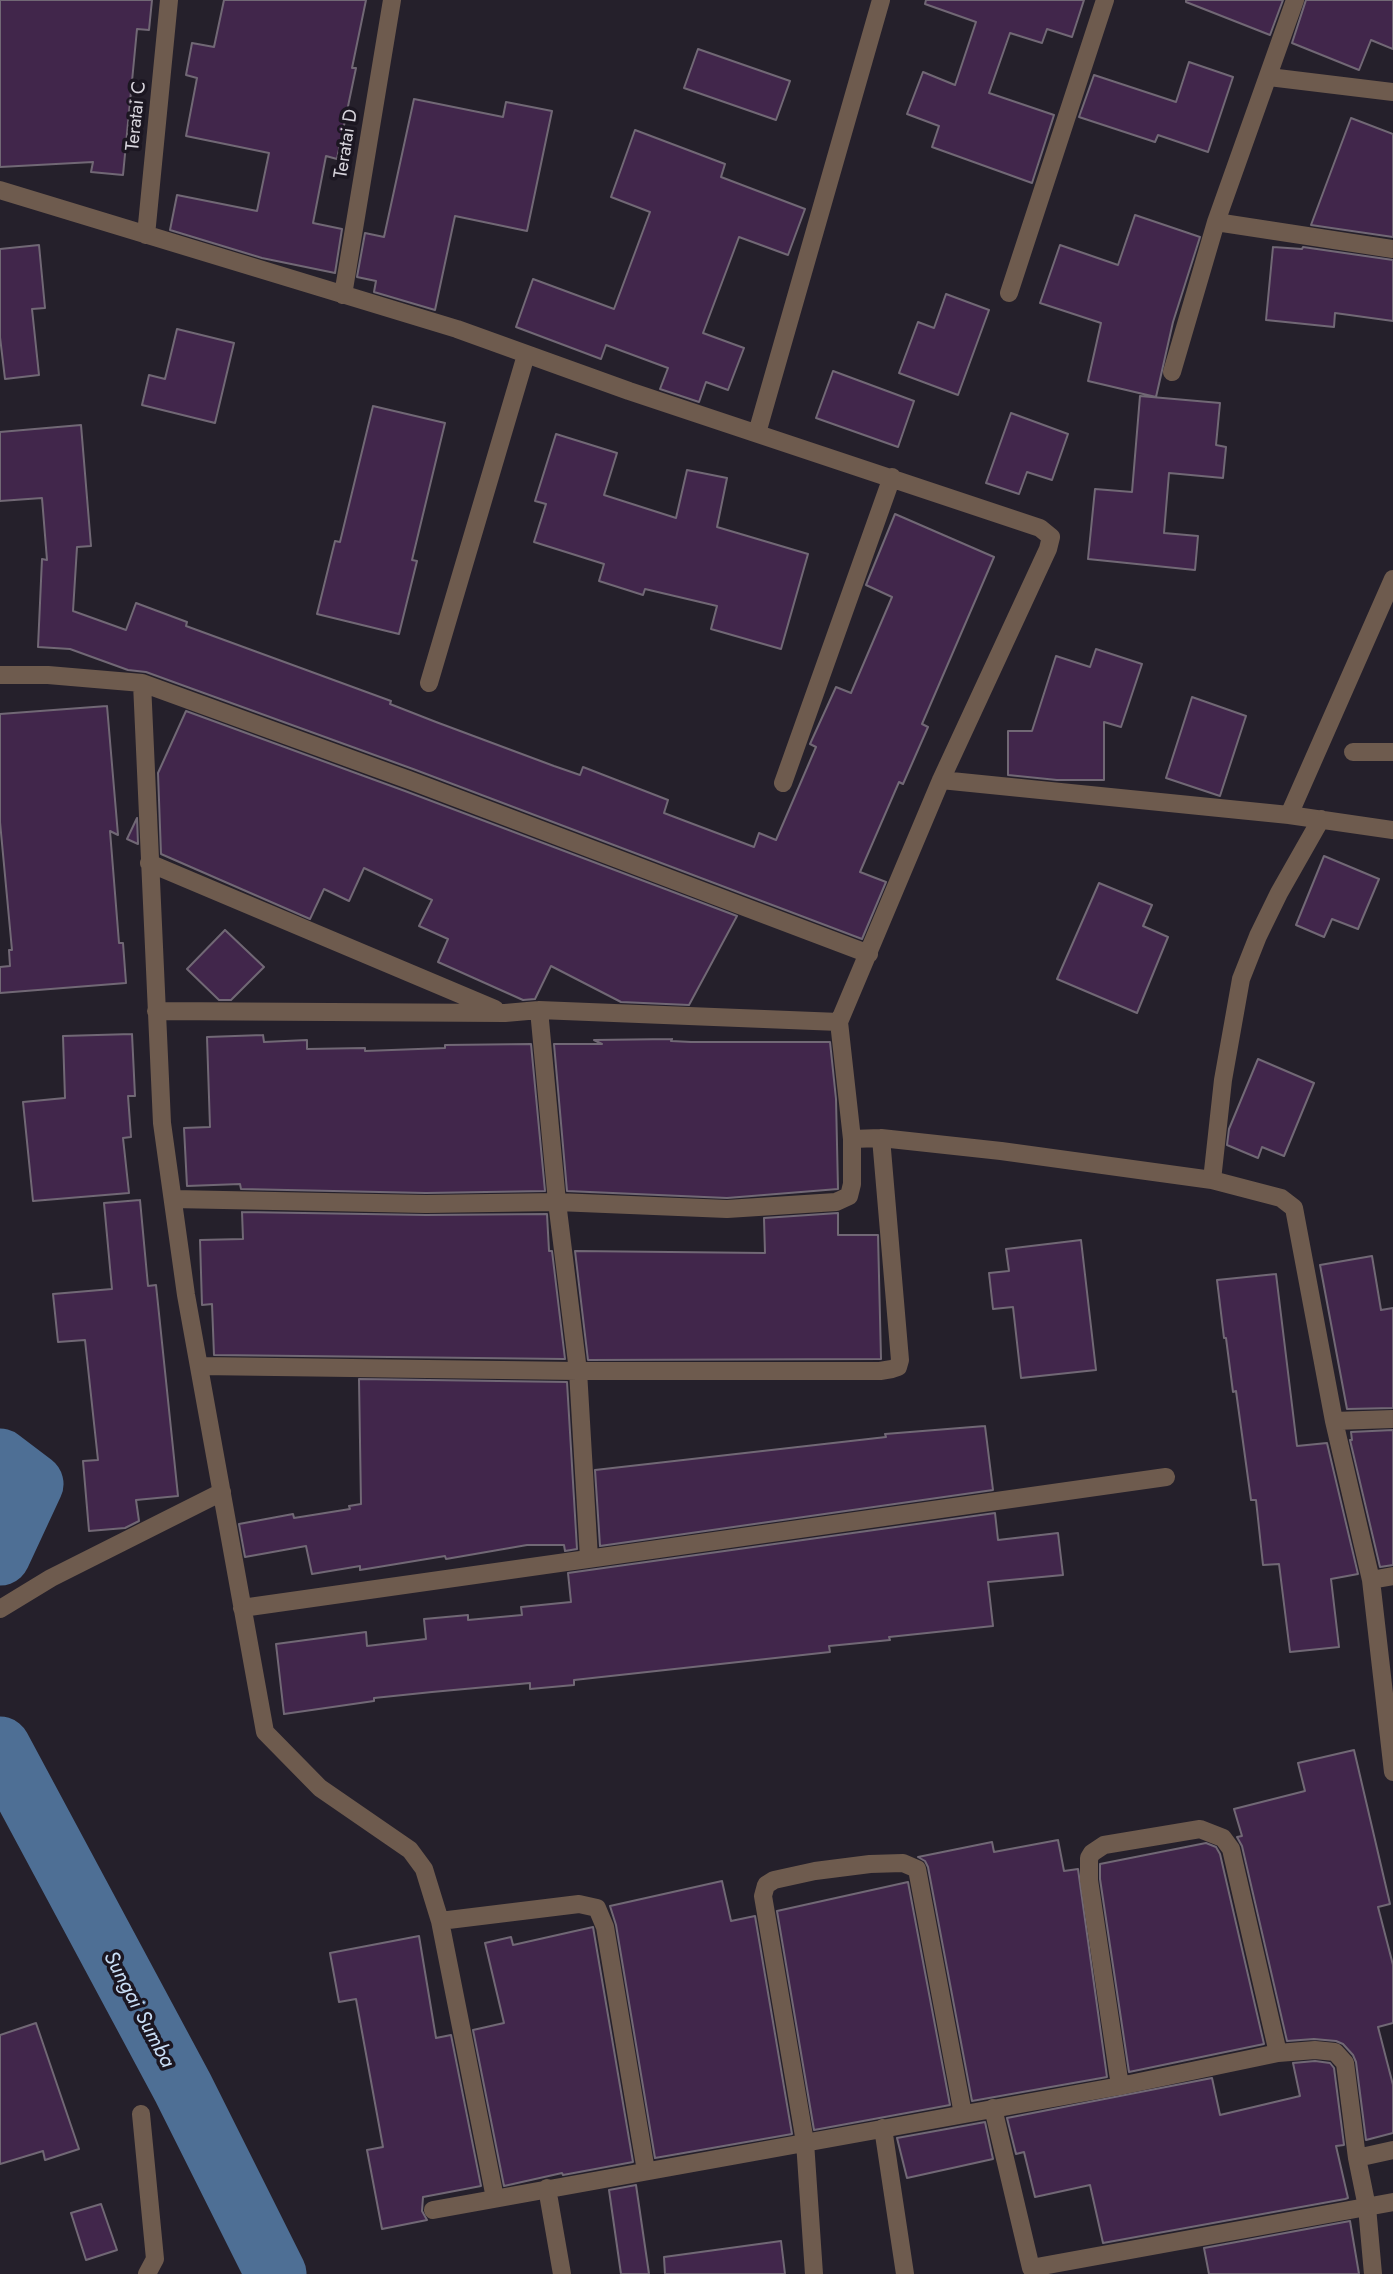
<!DOCTYPE html>
<html>
<head>
<meta charset="utf-8">
<style>
	body { margin:0 }
	canvas { display:block; background:#25202b }
</style>
</head>
<body>
<canvas width="1393" height="2274"></canvas>
<script>
const ctx = document.querySelector('canvas').getContext('2d');
ctx.lineJoin = 'round';
const shape = rows => new Path2D(rows.map(r => 'M' + r).join(''));
function strokePath(path, color, width, dash) { ctx.strokeStyle = color; ctx.lineWidth = width; ctx.lineCap = dash ? 'butt' : 'round'; ctx.setLineDash(dash || []); ctx.stroke(path); }
function fillPath(path, color) { ctx.fillStyle = color; ctx.fill(path, 'evenodd'); }
function write(font, color, halo, rows, align = 'center') {
  ctx.font = font + ' Jost,sans-serif'; ctx.lineWidth = 7; ctx.setLineDash([]); ctx.textBaseline = 'middle'; ctx.strokeStyle = halo; ctx.fillStyle = color; for (const [text, x, y, turn = 0] of rows) {
    ctx.save(); ctx.translate(x, y); ctx.rotate((+turn || 0) * Math.PI / 180); ctx.textAlign = isNaN(turn) ? turn : align; if (halo) ctx.strokeText(text, 0, 0); ctx.fillText(text, 0, 0); ctx.restore();
  }
}
const river = shape([
	[0,1459,33,1484,0,1555],
	[0,1747,183,2088,276,2274]
]);
const building = shape([
	[0,0,152,0,149,30,137,29,123,175,91,172,93,162,0,167,0,0],
	[224,0,366,0,352,68,356,68,337,159,326,156,313,223,342,229,335,273,262,258,170,230,177,195,257,211,269,153,186,136,197,78,186,75,192,43,214,47,224,0],
	[926,0,1084,0,1072,37,1047,29,1042,43,1010,33,989,93,1054,115,1032,183,932,147,939,126,907,114,923,72,955,85,976,22,925,4,926,0],
	[1186,0,1283,0,1270,35,1186,2,1186,0],
	[1306,0,1393,0,1393,49,1371,40,1359,70,1292,43,1306,0],
	[698,49,790,81,776,120,684,88,698,49],
	[1189,62,1233,77,1208,152,1158,135,1155,142,1079,117,1094,75,1176,102,1189,62],
	[414,99,503,117,506,102,552,111,527,231,455,216,435,310,374,292,376,281,357,277,365,233,384,237,414,99],
	[1351,118,1393,134,1393,237,1311,225,1351,118],
	[635,130,725,164,721,177,805,209,788,255,739,237,703,333,744,348,728,390,706,382,699,402,660,389,668,368,606,345,601,359,516,327,533,279,614,309,650,212,611,197,635,130],
	[1135,215,1200,237,1173,322,1156,397,1088,381,1101,323,1040,303,1060,245,1118,265,1135,215],
	[39,245,45,308,32,309,39,375,5,379,0,337,0,249,39,245],
	[1273,247,1302,249,1303,247,1393,260,1393,321,1335,313,1334,327,1266,320,1273,247],
	[946,294,989,310,958,395,899,373,918,322,934,328,946,294],
	[177,329,234,343,215,423,142,405,149,375,165,379,177,329],
	[833,371,914,401,898,447,816,418,833,371],
	[1140,396,1220,403,1216,445,1226,447,1223,478,1169,473,1164,533,1198,536,1195,570,1088,559,1095,489,1132,492,1140,396],
	[373,406,445,423,412,560,417,561,399,634,317,614,335,541,340,542,373,406],
	[1011,413,1068,434,1052,480,1027,472,1019,494,986,483,1011,413],
	[81,425,91,546,77,547,73,611,126,630,136,603,187,622,186,626,391,701,390,704,436,722,554,766,580,775,583,767,668,800,664,813,754,847,759,833,776,840,816,747,810,744,836,687,851,693,892,597,866,585,895,514,994,557,922,724,928,727,903,784,899,782,860,872,886,882,862,939,413,769,146,672,128,670,70,649,38,647,42,559,47,560,42,498,0,501,0,432,81,425],
	[556,434,617,453,604,495,676,518,687,470,727,478,717,527,808,554,781,649,711,629,717,606,645,589,643,595,599,581,604,564,534,542,546,504,535,501,556,434],
	[1096,649,1142,664,1121,727,1104,722,1104,780,1057,780,1008,775,1008,731,1032,731,1056,656,1090,667,1096,649],
	[1192,697,1246,716,1220,796,1166,778,1192,697],
	[107,706,118,835,110,831,119,943,123,943,126,983,0,993,0,967,10,966,9,950,12,950,0,822,0,714,107,706],
	[186,711,405,791,737,916,689,1005,621,1002,551,966,535,999,523,1000,438,962,448,939,419,926,432,900,364,868,349,901,324,889,310,919,161,854,158,773,186,711],
	[137,818,138,844,127,839,137,818],
	[1324,856,1379,879,1358,929,1332,919,1324,937,1296,925,1324,856],
	[1099,883,1152,905,1143,926,1168,937,1137,1013,1057,979,1099,883],
	[225,930,264,967,231,1000,219,1000,187,969,225,930],
	[132,1034,135,1096,128,1096,131,1137,123,1138,129,1193,33,1201,23,1102,65,1098,63,1036,132,1034],
	[263,1035,264,1042,307,1040,307,1049,365,1048,365,1051,445,1048,445,1045,531,1044,545,1191,426,1193,241,1189,240,1184,187,1186,184,1128,210,1127,207,1037,263,1035],
	[672,1039,671,1041,691,1042,830,1042,836,1099,838,1189,727,1198,567,1191,554,1044,602,1044,594,1040,672,1039],
	[1258,1059,1314,1083,1284,1156,1262,1147,1258,1158,1227,1145,1229,1129,1258,1059],
	[140,1200,148,1286,156,1285,178,1496,136,1500,139,1521,125,1528,89,1531,83,1461,98,1460,85,1340,58,1342,53,1294,112,1289,104,1203,140,1200],
	[242,1212,426,1215,547,1214,549,1251,552,1251,565,1359,214,1355,212,1304,202,1305,200,1240,243,1239,242,1212],
	[838,1213,838,1235,878,1235,881,1359,588,1360,575,1251,765,1253,764,1218,838,1213],
	[1081,1240,1096,1370,1021,1378,1013,1307,993,1309,989,1273,1009,1271,1006,1249,1081,1240],
	[1372,1256,1381,1310,1393,1308,1393,1408,1347,1409,1320,1265,1372,1256],
	[1276,1274,1297,1446,1327,1443,1358,1574,1331,1579,1339,1647,1290,1652,1279,1564,1263,1565,1256,1500,1251,1500,1236,1391,1233,1392,1226,1338,1224,1338,1217,1280,1276,1274],
	[359,1379,567,1382,577,1549,565,1551,564,1545,527,1545,446,1559,445,1556,360,1570,360,1566,312,1574,306,1546,245,1557,239,1524,293,1514,294,1518,350,1509,349,1506,361,1504,359,1379],
	[985,1426,993,1490,600,1546,595,1470,886,1437,885,1434,985,1426],
	[1393,1430,1393,1565,1380,1567,1350,1440,1352,1440,1351,1432,1393,1430],
	[995,1513,998,1540,1058,1533,1063,1575,988,1582,993,1626,889,1637,890,1640,829,1646,830,1652,574,1680,574,1685,530,1689,530,1683,432,1692,374,1698,374,1701,284,1714,276,1644,366,1632,367,1646,426,1639,424,1619,468,1615,468,1620,522,1615,521,1607,571,1602,568,1573,995,1513],
	[1354,1750,1390,1904,1378,1907,1393,1965,1393,2023,1378,2027,1393,2085,1393,2133,1366,2140,1356,2062,1353,2055,1343,2044,1336,2041,1314,2039,1287,2041,1242,1846,1237,1837,1242,1836,1234,1809,1305,1791,1298,1763,1354,1750],
	[1058,1840,1064,1871,1078,1869,1107,2077,972,2101,928,1867,925,1861,918,1857,992,1842,994,1852,1058,1840],
	[1206,1843,1216,1847,1220,1854,1264,2044,1129,2072,1100,1879,1100,1864,1206,1843],
	[722,1881,731,1921,755,1916,792,2134,655,2158,616,1925,610,1906,722,1881],
	[908,1882,950,2105,814,2130,777,1911,908,1882],
	[593,1927,633,2162,563,2175,562,2173,504,2186,473,2030,504,2023,485,1943,511,1937,513,1945,593,1927],
	[419,1936,436,2038,451,2035,481,2186,423,2197,422,2211,427,2220,382,2229,367,2150,383,2147,356,1999,339,2002,330,1953,419,1936],
	[36,2023,79,2149,45,2160,43,2151,0,2164,0,2035,36,2023],
	[1315,2061,1330,2063,1334,2068,1344,2145,1336,2146,1348,2198,1345,2199,1103,2243,1090,2185,1035,2197,1024,2152,1016,2154,1007,2118,1212,2078,1220,2115,1300,2096,1293,2063,1315,2061],
	[985,2122,993,2159,907,2178,897,2138,985,2122],
	[636,2185,649,2274,621,2274,609,2190,636,2185],
	[101,2204,117,2250,86,2260,71,2213,101,2204],
	[1350,2221,1359,2274,1209,2274,1204,2248,1350,2221],
	[781,2241,785,2274,665,2274,664,2257,781,2241]
]);
const minor = shape([
	[1269,77,1393,92],
	[0,190,457,329,629,391,1040,528,1051,537,1048,549,941,780,839,1022,852,1139,852,1184,849,1196,836,1202,727,1209,557,1202,426,1204,173,1199],
	[1216,222,1393,249],
	[146,235,169,0],
	[1009,293,1105,0],
	[343,295,392,0],
	[1172,372,1216,222,1295,0],
	[757,433,881,0],
	[0,675,48,675,142,683,409,780,869,954],
	[142,683,162,1123,186,1295,265,1732,320,1788,410,1850,424,1869,440,1921,495,2198],
	[429,683,526,355],
	[1353,752,1393,752],
	[941,780,1289,815,1393,830],
	[783,783,892,477],
	[1289,815,1393,579],
	[1321,819,1279,893,1258,936,1241,979,1223,1080,1212,1180,1281,1198,1294,1208,1334,1421,1371,1580,1393,1772],
	[149,863,495,1009],
	[539,1010,557,1202,578,1371,589,1558],
	[156,1011,505,1013,539,1010,839,1022],
	[852,1139,881,1138,1001,1151,1212,1180],
	[200,1366,578,1371,880,1371,892,1369,898,1367,900,1360,881,1138],
	[1334,1421,1393,1419],
	[1371,1580,1393,1576],
	[242,1608,1166,1477],
	[0,1609,51,1578,222,1492],
	[440,1921,579,1904,597,1908,605,1927,646,2171],
	[1120,2086,1089,1880,1089,1858,1092,1853,1104,1845,1200,1829,1223,1838,1231,1849,1278,2053],
	[993,2108,1031,2268,1393,2202],
	[141,2114,155,2259,147,2274],
	[883,2128,905,2274],
	[1357,2158,1393,2150],
	[547,2188,562,2274],
	[433,2210,1120,2086,1278,2053,1315,2050,1335,2052,1345,2063,1357,2158,1367,2207,1373,2274],
	[814,2274,805,2142,763,1896,766,1885,774,1880,815,1871,870,1864,903,1863,917,1869,963,2114]
]);
const streetNames = [
	["Teratai C",137,116,-84],
	["Teratai D",347,144,-81]
];
const waterNames = [
	["Sungai Sumba",138,2010,62]
];
strokePath(river, '#4e6f95', 61);
fillPath(building, '#41264b');
strokePath(building, '#716875', 2);
strokePath(minor, '#6e5b4e', 18);
write('19px', '#d7d4dc', '#1b1621', streetNames);
write('italic 21px', '#cbe0f8', '#1b1621', waterNames);
</script>
</body>
</html>
